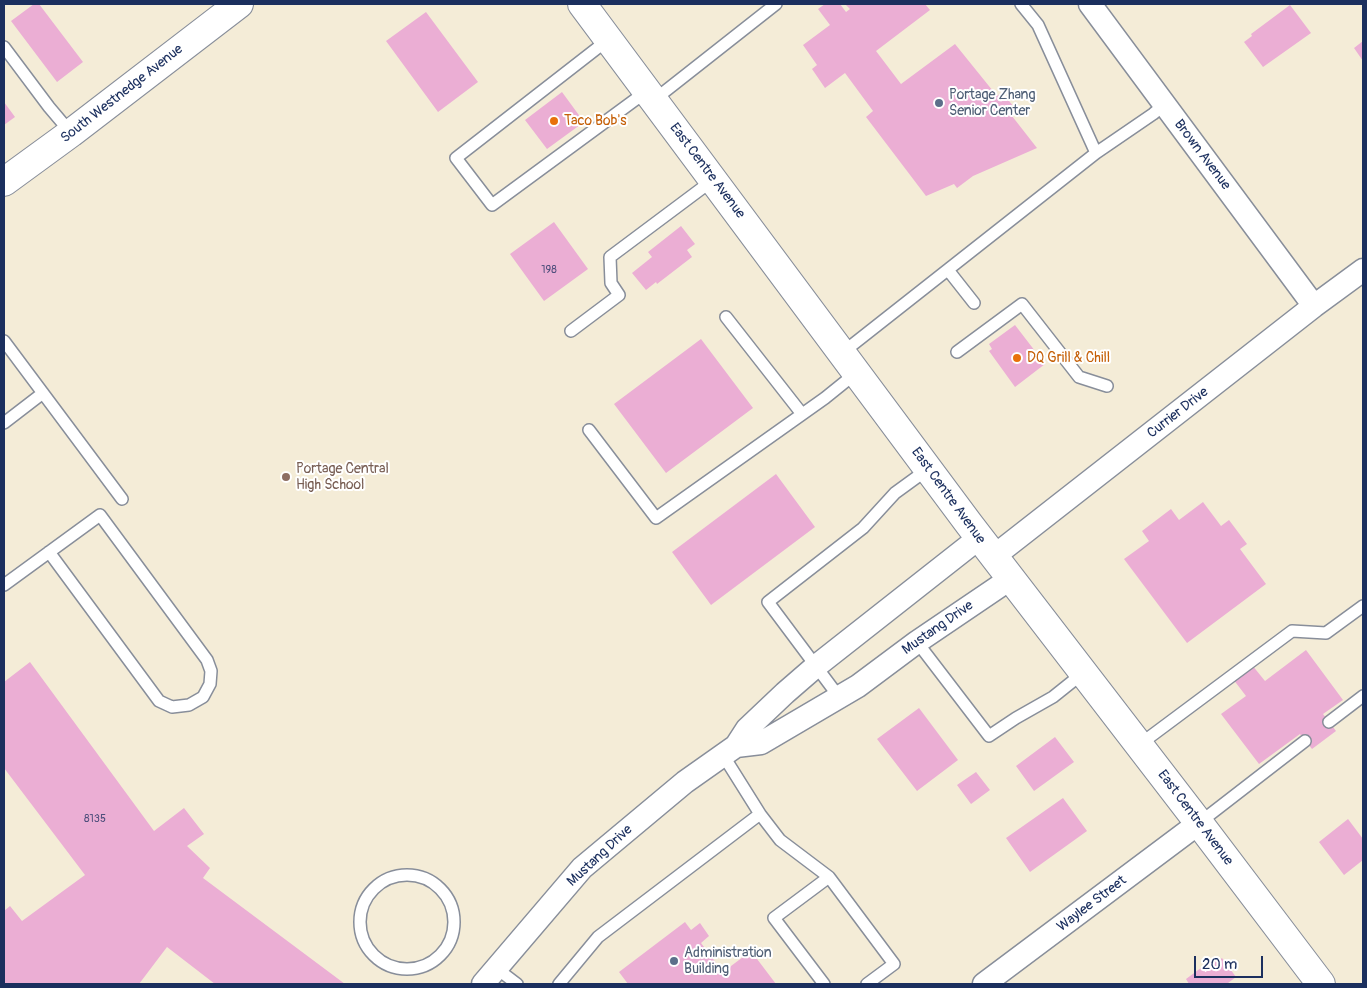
<!DOCTYPE html>
<html>
<head>
<meta charset="utf-8">
<style>
	body { margin:0 }
	#map { position:relative; width:1367px; height:988px; overflow:hidden; background:#f4ecd7; font-family:Pangolin,sans-serif }
	canvas { display:block }
	.frame { position:absolute; inset:0; border:5px solid #1b2f5e; pointer-events:none }
	.scale { position:absolute; left:1194px; top:956px; width:69px; height:22px; box-sizing:border-box; border:2px solid #1b2f5e; border-top:0; padding-left:6px; font-size:15px; line-height:18px; white-space:nowrap; color:#1b2f5e; -webkit-text-stroke:4px #fff; paint-order:stroke }
</style>
</head>
<body>
<div id="map">
<canvas width="1367" height="988"></canvas>
<div class="frame"></div>
<div class="scale">20 m</div>
</div>
<script>
const ctx = document.querySelector('canvas').getContext('2d');
ctx.lineJoin = 'round';
function fillPath(path, color) { ctx.fillStyle = color; ctx.fill(path, 'evenodd'); }
const shape = rows => new Path2D(rows.map(r => 'M' + r).join(''));
function strokePath(path, color, width, dash) { ctx.strokeStyle = color; ctx.lineWidth = width; ctx.lineCap = dash ? 'butt' : 'round'; ctx.setLineDash(dash || []); ctx.stroke(path); }
function write(font, color, halo, rows, align = 'center') {
  ctx.font = font + ' Pangolin,sans-serif'; ctx.lineWidth = 4; ctx.setLineDash([]); ctx.textBaseline = 'middle'; ctx.strokeStyle = halo; ctx.fillStyle = color; for (const [text, x, y, turn = 0] of rows) {
    ctx.save(); ctx.translate(x, y); ctx.rotate((+turn || 0) * Math.PI / 180); ctx.textAlign = isNaN(turn) ? turn : align; if (halo) ctx.strokeText(text, 0, 0); ctx.fillText(text, 0, 0); ctx.restore();
  }
}
const building = shape([
	[34,4,39,4,83,62,57,82,11,21],
	[825,4,840,4,846,12,850,9,845,4,925,4,930,10,876,51,901,84,955,44,997,96,1002,92,1017,111,1012,116,1037,148,973,176,957,188,954,184,926,196,866,117,873,111,845,73,825,88,812,69,817,65,803,45,830,25,818,9],
	[1290,5,1311,33,1263,67,1244,42,1252,36,1251,34],
	[426,12,478,82,438,112,386,41],
	[1363,41,1363,61,1354,48],
	[562,92,584,122,547,149,525,120],
	[4,102,15,117,4,125],
	[554,222,588,269,544,301,510,254],
	[681,226,695,244,687,250,692,257,657,284,656,282,646,290,632,273,652,257,648,252],
	[1015,325,1045,364,1015,387,989,351,992,349,989,344],
	[701,339,753,408,666,473,614,404],
	[776,474,815,527,711,605,672,552],
	[1203,502,1221,526,1229,520,1247,544,1240,549,1266,584,1187,643,1124,559,1149,541,1142,531,1171,509,1179,520],
	[1306,650,1343,700,1323,714,1336,731,1312,749,1300,734,1259,764,1221,714,1246,696,1233,679,1252,665,1265,681],
	[30,662,154,831,184,808,204,834,187,846,210,868,203,878,345,984,215,984,167,947,139,984,4,984,4,911,10,906,22,921,85,875,4,768,4,682],
	[919,708,958,760,917,791,877,739],
	[1055,737,1074,762,1034,791,1016,766],
	[976,772,990,790,971,804,957,785],
	[1063,798,1087,831,1030,872,1006,838],
	[1348,819,1363,839,1363,860,1344,875,1319,842],
	[685,922,691,930,700,923,709,936,701,943,723,972,751,951,776,984,628,984,619,972],
	[1222,958,1236,977,1228,983,1229,984,1189,984,1186,979,1213,959,1216,962]
]);
const lane = shape([
	[609,39,456,158,492,205,647,91],
	[4,47,49,107,71,133],
	[654,100,776,4],
	[1096,153,1153,114,1165,104],
	[948,270,974,303],
	[726,317,802,414],
	[571,331,619,295,611,283,610,257,713,180],
	[4,341,122,499],
	[957,352,1022,304,1079,377,1107,386],
	[842,353,1096,153,1038,25,1021,4],
	[4,423,43,393],
	[589,430,656,518,825,398,856,373],
	[4,585,100,515,207,660,211,671,210,684,203,697,189,705,172,707,159,701,49,552],
	[917,642,989,736,1016,718,1053,697,1083,673],
	[839,697,768,602,863,528,895,493,928,469],
	[1329,722,1363,696],
	[1139,745,1292,631,1326,633,1363,606],
	[760,814,780,840,829,877,894,964,867,984],
	[1199,823,1305,741],
	'360 922a47 47 0 1 1 94 0a47 47 0 1 1-94 0Z',
	[496,968,517,984],
	[559,984,598,937,760,814,723,755],
	[824,984,774,918,829,877]
]);
const street = shape([
	[1090,4,1314,306],
	[993,557,1314,306,1363,270],
	[736,746,761,743,858,686,917,642,1010,579],
	[483,984,582,868,685,782,736,746,747,729,785,693,815,667,979,538],
	[984,984,1199,823]
]);
const secondary = shape([
	[582,4,969,524,1199,823,1321,984],
	[4,182,71,133,239,4]
]);
const markers = [
	[939,103,5,"#5c6f8a"],
	[554,121,5,"#e8710a"],
	[1017,358,5,"#e8710a"],
	[286,477,5,"#8d6e63"],
	[674,961,5,"#5c6f8a"]
];
const numberNames = [
	["198",549,270],
	["8135",95,819]
];
const streetNames = [
	["South Westnedge Avenue",122,94,-38],
	["Brown Avenue",1202,155,53],
	["East Centre Avenue",707,171,53],
	["Currier Drive",1178,413,-38],
	["East Centre Avenue",948,496,54],
	["Mustang Drive",938,628,-35],
	["East Centre Avenue",1195,818,53],
	["Mustang Drive",600,856,-43],
	["Waylee Street",1092,904,-37]
];
const serviceNames = [
	["Portage Zhang",949,95],
	["Senior Center",949,111],
	["Administration",684,953],
	["Building",684,969]
];
const foodNames = [
	["Taco Bob's",564,121],
	["DQ Grill & Chill",1027,358]
];
const educationNames = [
	["Portage Central",296,469],
	["High School",296,485]
];
fillPath(building, '#ebaed4');
strokePath(lane, '#888e9a', 14);
strokePath(street, '#888e9a', 25);
strokePath(secondary, '#888e9a', 30);
strokePath(lane, '#fff', 11);
strokePath(street, '#fff', 22);
strokePath(secondary, '#fff', 28);
for (const [x, y, r, color] of markers) { const dot = new Path2D(); dot.arc(x, y, r, 0, 2 * Math.PI); ctx.fillStyle = color; ctx.fill(dot); strokePath(dot, '#fff', 2); }
write('11px', '#4f4f7c', null, numberNames);
write('14px', '#1b2f5e', '#fff', streetNames);
write('14px', '#4e5e75', '#fff', serviceNames, 'left');
write('14px', '#c56008', '#fff', foodNames, 'left');
write('14px', '#785e54', '#fff', educationNames, 'left');
</script>
</body>
</html>
